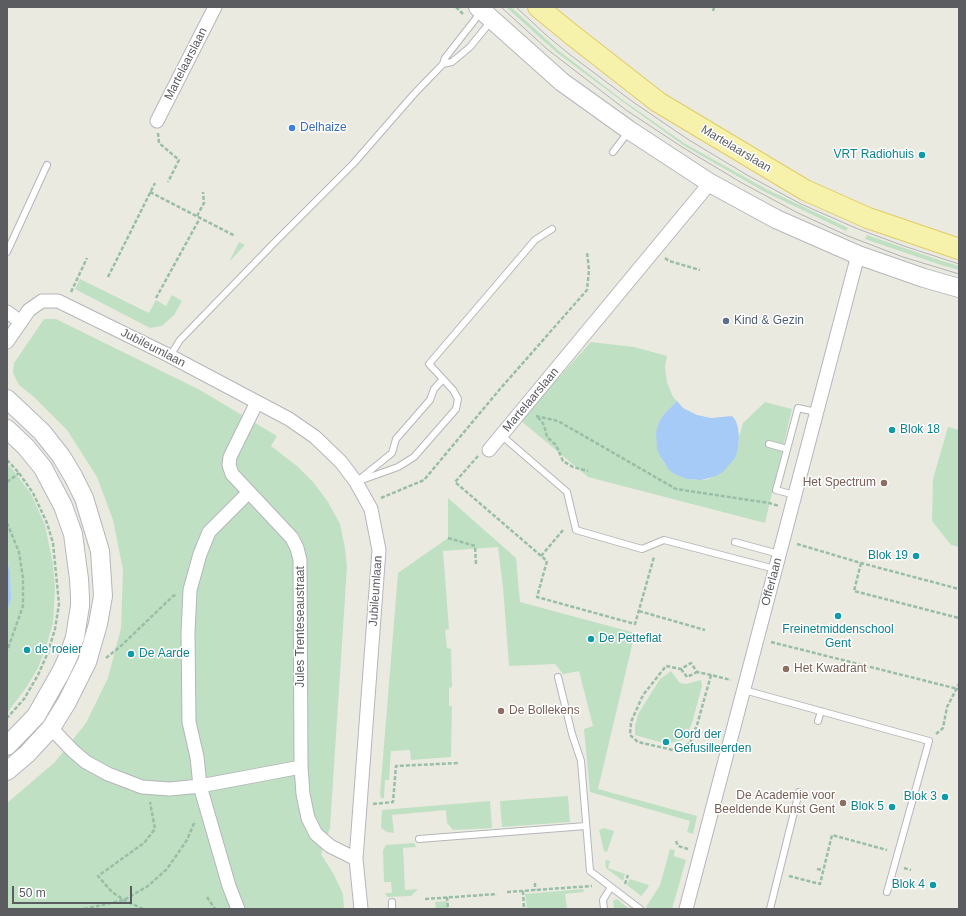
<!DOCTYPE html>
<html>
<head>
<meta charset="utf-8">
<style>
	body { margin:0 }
	#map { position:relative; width:966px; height:916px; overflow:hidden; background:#ebeae1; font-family:Helvetica,sans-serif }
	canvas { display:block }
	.frame { position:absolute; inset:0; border:8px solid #5a5c60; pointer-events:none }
	.scale { position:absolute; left:12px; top:886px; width:120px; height:18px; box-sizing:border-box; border:2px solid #5a5c60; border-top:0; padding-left:5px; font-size:12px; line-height:14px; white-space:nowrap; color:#5a5c60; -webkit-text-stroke:3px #fff; paint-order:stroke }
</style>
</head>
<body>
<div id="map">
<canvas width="966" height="916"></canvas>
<div class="frame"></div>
<div class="scale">50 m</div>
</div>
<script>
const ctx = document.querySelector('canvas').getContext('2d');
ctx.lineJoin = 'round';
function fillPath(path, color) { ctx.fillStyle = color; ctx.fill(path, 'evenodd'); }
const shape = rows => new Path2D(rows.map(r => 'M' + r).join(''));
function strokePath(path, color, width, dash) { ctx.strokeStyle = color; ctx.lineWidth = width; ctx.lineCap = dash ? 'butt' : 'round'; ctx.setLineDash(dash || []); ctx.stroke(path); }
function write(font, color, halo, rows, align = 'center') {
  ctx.font = font + ' Helvetica,sans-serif'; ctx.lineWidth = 3; ctx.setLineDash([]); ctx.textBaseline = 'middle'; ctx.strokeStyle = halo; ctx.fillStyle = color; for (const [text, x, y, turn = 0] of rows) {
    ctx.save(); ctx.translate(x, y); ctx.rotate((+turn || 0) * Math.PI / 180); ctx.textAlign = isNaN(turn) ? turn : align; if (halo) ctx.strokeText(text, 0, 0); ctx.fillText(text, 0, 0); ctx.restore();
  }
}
const green = shape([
	[506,7,511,7,558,50,620,98,684,143,766,189,848,228,846,231,765,192,683,145,619,99,556,52],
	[867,235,942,261,959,266,959,270,941,265,865,239],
	[239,242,245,245,229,262],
	[80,279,149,313,156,300,166,306,172,295,182,301,174,315,162,326,150,328,75,289],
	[44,319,56,319,200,390,277,436,271,446,297,466,314,483,328,502,340,524,345,548,347,567,330,828,321,854,334,875,343,894,344,909,7,909,7,803,55,762,86,723,108,678,121,628,123,570,113,520,97,477,67,430,34,397,19,385,13,373,14,363],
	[591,342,634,347,667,356,665,367,667,382,673,397,677,401,664,414,659,422,656,432,660,456,664,463,674,474,687,479,701,480,709,479,738,450,739,437,743,423,765,402,792,409,765,523,588,477,520,420],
	[948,427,959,430,959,547,951,545,932,521,933,479],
	[7,464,14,471,31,494,45,525,53,564,55,589,53,623,46,647,38,668,26,688,7,713,7,611,11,599,10,572,7,560],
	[448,498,516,558,520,602,635,633,598,789,697,816,693,834,687,832,690,821,590,792,584,729,593,726,579,671,563,674,555,664,509,666,503,587,498,547,443,551,449,629,445,630,447,648,451,649,452,687,449,688,449,706,452,706,451,757,411,760,410,750,391,751,389,780,385,780,384,798,381,798,380,794,398,573,448,538],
	[671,671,680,683,686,684,701,680,702,686,692,723,687,735,682,740,666,744,635,735,635,726,638,714,660,679],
	[568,796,570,822,502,827,500,801],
	[490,801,492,828,453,830,447,823,446,810,392,815,394,833,387,832,381,828,382,810],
	[604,828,614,831,607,852,604,851,599,830],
	[414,843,416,847,403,848,405,890,418,889,411,896,387,897,385,893,392,893,391,882,384,882,383,850,386,845],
	[670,849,675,850,674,856,686,860,672,909,648,909,646,907,660,885],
	[605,860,610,861,608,868,625,874,623,881,606,868],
	[630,879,649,885,647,889,641,896,627,885],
	[583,889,584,892,565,894,567,909,527,909,525,894],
	[617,899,629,909,614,909,613,901],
	[447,901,448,908,436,909,435,902]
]);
const water = shape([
	[677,401,683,408,697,415,711,418,732,416,736,421,738,428,739,437,738,449,735,458,723,472,716,476,701,480,687,479,674,474,669,470,660,456,657,449,656,432,659,422,664,414],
	[7,560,10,572,11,599,7,611]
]);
const path = shape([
	[456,7,463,14],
	[713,11,714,7],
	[158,133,159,143,179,160,168,182],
	[150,192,235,236],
	[197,216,204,203,203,192],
	[665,258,669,261,700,270],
	[108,277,155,183],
	[71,292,87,258],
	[156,298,200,218],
	[536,416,558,421,676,489,769,503,779,506],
	[538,417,544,425,547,437,556,445,563,461,573,467,588,471],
	[478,456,455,482,547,561,537,597,635,624,654,557],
	[7,460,19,473,33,493,47,523,53,543,59,604,55,629,48,652,38,675,24,699,7,718],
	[7,482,19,473],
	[381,498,424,480,500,389,587,290,589,270,587,252],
	[7,523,19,552,23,578,23,606,7,651],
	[448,538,475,546,476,564],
	[797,544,861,563,959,589],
	[541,556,564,529],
	[861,563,854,591,959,618],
	[639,611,705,630],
	[771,642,958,689],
	[106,658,122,645,173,596,176,595],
	[681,669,687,677,697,672],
	[711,675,697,725,690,743,673,750,638,742,630,735,631,722,643,695,666,666,681,669,691,663,697,672,711,675,731,680],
	[936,734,943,728,947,707,959,684],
	[373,804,393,802,396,766,459,763],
	[676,841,678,846,688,849],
	[904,868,911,870],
	[817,869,823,870],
	[789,876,820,884,832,835,887,850],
	[535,883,535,890],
	[625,884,628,875],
	[523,891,524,909],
	[507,892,592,886],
	[207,897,215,909],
	[447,897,448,908],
	[425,899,497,894],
	[84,909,124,900,148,886,167,869,187,840,195,821],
	[143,909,124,900,112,892,98,876,144,843,155,829,150,802]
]);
const lane = shape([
	[443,64,445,58,481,12],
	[613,152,629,131],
	[7,252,47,165],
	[170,356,180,340,274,243,353,164,414,94,443,64,452,62,470,47,491,21],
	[443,379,453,390,458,399,456,409,414,457,398,467,356,482,392,453,396,439,430,400,434,389,443,379],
	[443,379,429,364,535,240,552,229],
	[501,435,567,492,576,530,642,549,664,540,775,569],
	[769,444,787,449],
	[795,495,776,490,781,472,798,408,816,412],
	[735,542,779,554],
	[558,677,572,734,581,761,590,871,640,909],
	[744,690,929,741,887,892],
	[818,721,821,711],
	[419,839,586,826],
	[392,902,392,909],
	[604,909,603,900,611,887],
	[770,909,799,792]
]);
const street = shape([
	[157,121,215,7],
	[7,312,21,322],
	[7,342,29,310,42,301,58,301,170,356,289,419,315,437,341,462,356,482,371,509,379,550,356,859,361,909],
	[257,402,230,457,229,465,232,474,292,538,297,548,300,560,301,767,303,794,308,818,316,834,330,846,356,859],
	[489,450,710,183],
	[51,728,73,751,86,762,108,774,142,787,170,789,200,786,301,767],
	[238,909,229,886,200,786,197,757,189,722,188,633,190,590,200,554,209,532,248,493],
	[686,909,858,255]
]);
const secondary = shape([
	[478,7,562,82,629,130,710,183,776,219,858,255,924,278,959,288],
	[7,399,42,432,61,456,73,476,84,498,100,551,103,596,98,624,87,662,67,702,51,728,27,754,7,771],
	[7,429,26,447,43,468,63,506,73,534,79,579,80,597,80,606,75,637,69,655,61,672,36,716,7,746]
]);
const primary = shape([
	[538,7,571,34,658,102,805,190,868,218,959,249]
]);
const tram = shape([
	[501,7,547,49,626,110,682,147,742,183,798,213,848,236,903,257,959,274],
	[516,7,545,34,569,54,633,102,689,140,747,175,801,204,858,229,907,247,959,264]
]);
const markers = [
	[292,128,4,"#3f7fe0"],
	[922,155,4,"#0f9aa8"],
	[726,321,4,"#5c6f8a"],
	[892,430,4,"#0f9aa8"],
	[884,483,4,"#8d6e63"],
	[916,556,4,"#0f9aa8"],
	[838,616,4,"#0f9aa8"],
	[591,639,4,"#0f9aa8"],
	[27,650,4,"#0f9aa8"],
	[131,654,4,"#0f9aa8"],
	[786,669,4,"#8d6e63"],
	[501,711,4,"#8d6e63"],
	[666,742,4,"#0f9aa8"],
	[945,797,4,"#0f9aa8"],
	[843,803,4,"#8d6e63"],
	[892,807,4,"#0f9aa8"],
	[933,885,4,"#0f9aa8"]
];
const streetNames = [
	["Martelaarslaan",186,64,-63],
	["Martelaarslaan",736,149,31],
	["Jubileumlaan",153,348,27],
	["Martelaarslaan",531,400,-50],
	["Offerlaan",772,582,-75],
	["Jubileumlaan",376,591,-86],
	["Jules Trenteseaustraat",301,627,-90]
];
const shopNames = [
	["Delhaize",300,128]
];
const cultureNames = [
	["VRT Radiohuis",914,155],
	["Blok 18",900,430,"left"],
	["Blok 19",908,556],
	["Freinetmiddenschool",838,630,"center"],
	["Gent",838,644,"center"],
	["De Petteflat",599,639,"left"],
	["de roeier",35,650,"left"],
	["De Aarde",139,654,"left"],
	["Oord der",674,735,"left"],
	["Gefusilleerden",674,749,"left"],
	["Blok 3",937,797],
	["Blok 5",884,807],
	["Blok 4",925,885]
];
const serviceNames = [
	["Kind & Gezin",734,321]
];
const educationNames = [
	["Het Spectrum",876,483],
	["Het Kwadrant",794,669,"left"],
	["De Bollekens",509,711,"left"],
	["De Academie voor",835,796],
	["Beeldende Kunst Gent",835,810]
];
fillPath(green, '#c0e0c3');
fillPath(water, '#a6cbf6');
strokePath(lane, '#b4b6ba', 8);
strokePath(street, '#b4b6ba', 15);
strokePath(secondary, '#b5b7bc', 20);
strokePath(primary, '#e2cc63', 22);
strokePath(path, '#98bea7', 2.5, [4, 2]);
strokePath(lane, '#fff', 6);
strokePath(street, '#fff', 13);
strokePath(secondary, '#fff', 18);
strokePath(primary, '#f6f2ab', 20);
strokePath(tram, '#b1b2b2', 1);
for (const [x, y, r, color] of markers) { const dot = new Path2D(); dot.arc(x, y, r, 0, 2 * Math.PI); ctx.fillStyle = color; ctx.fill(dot); strokePath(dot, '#fff', 1.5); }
write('12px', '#5a5c60', '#fff', streetNames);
write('12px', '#366cbe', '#fff', shopNames, 'left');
write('12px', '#0d838f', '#fff', cultureNames, 'right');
write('12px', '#4e5e75', '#fff', serviceNames, 'left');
write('12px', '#785e54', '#fff', educationNames, 'right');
</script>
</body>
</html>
